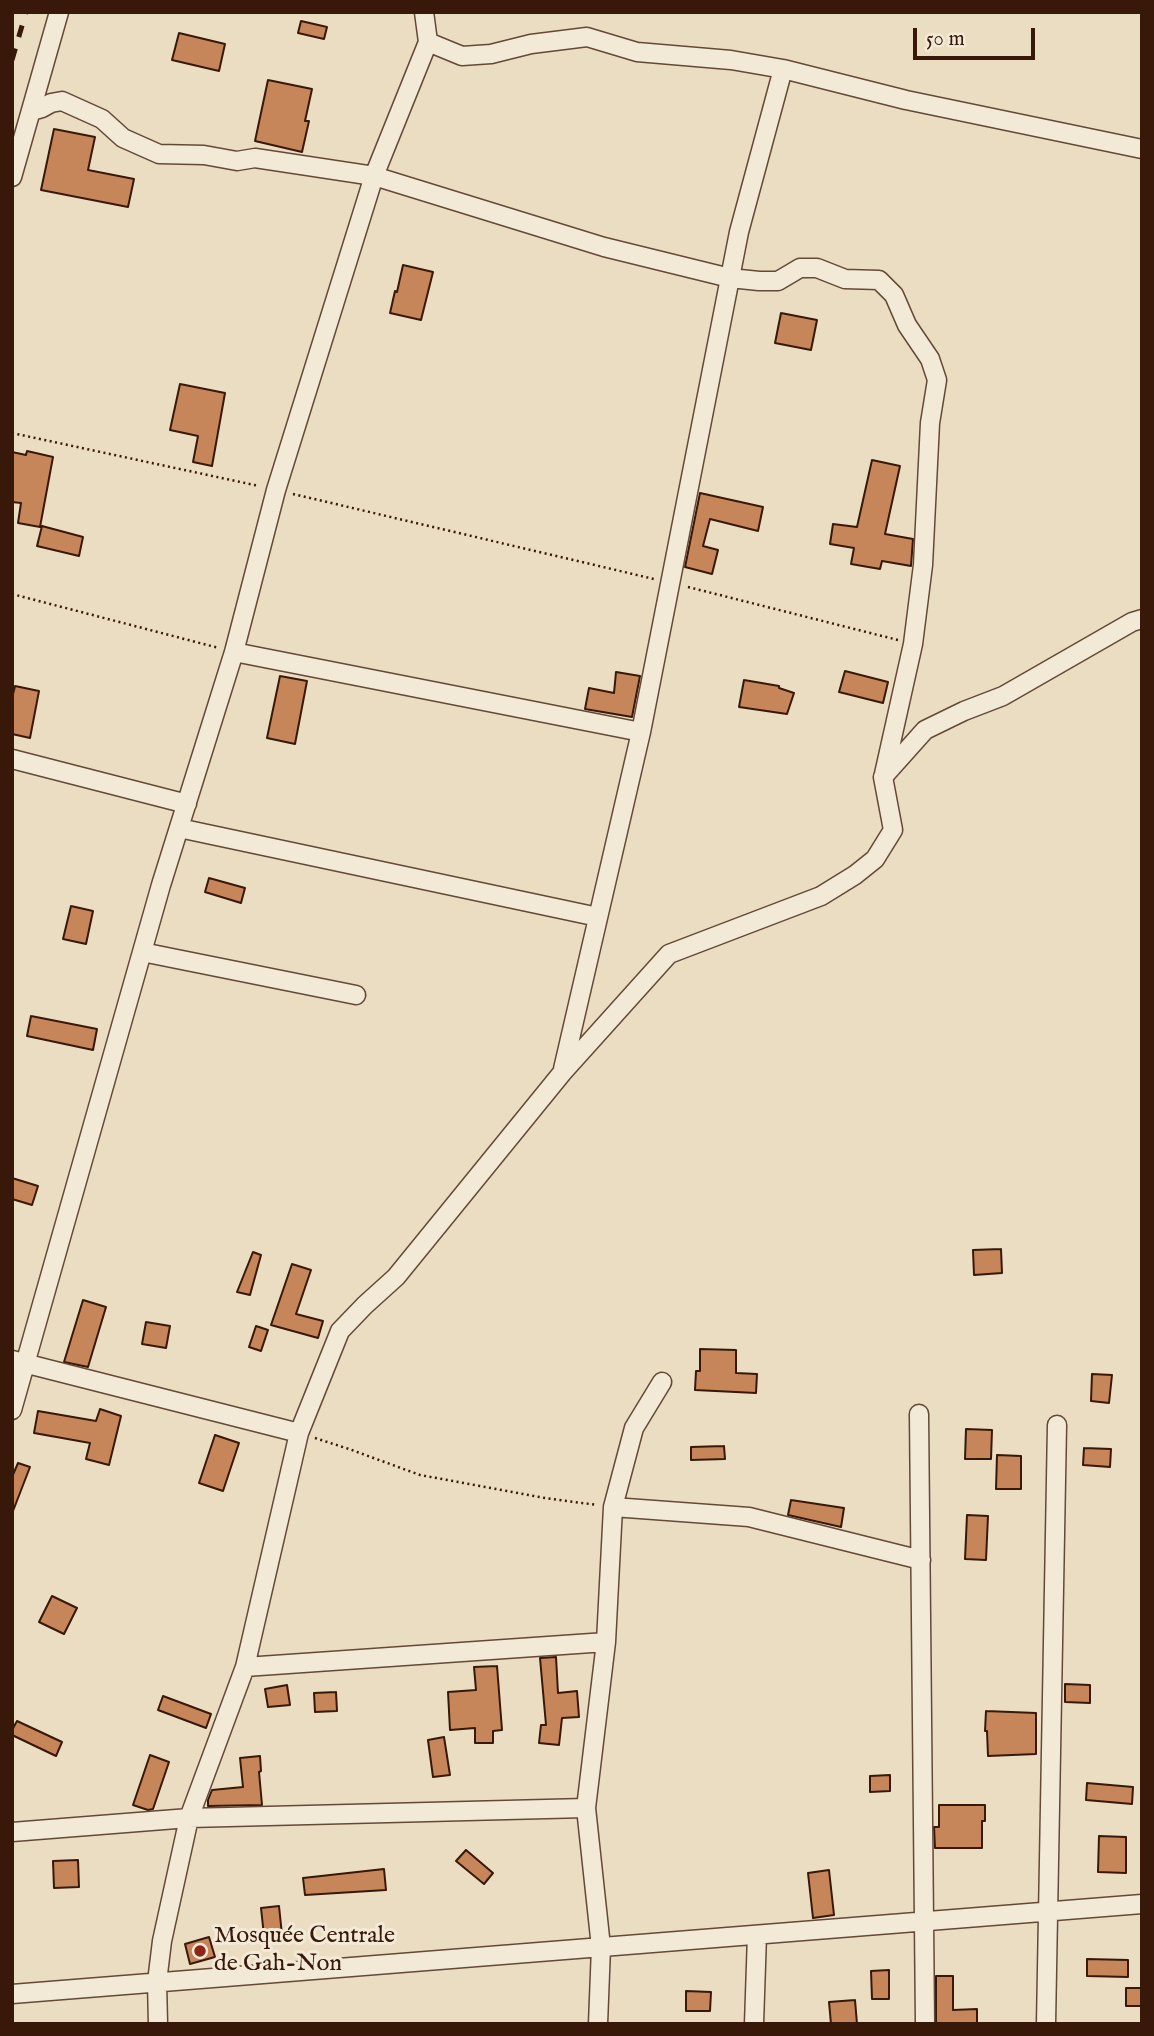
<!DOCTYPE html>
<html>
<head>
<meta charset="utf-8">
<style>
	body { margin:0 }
	#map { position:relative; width:1154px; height:2036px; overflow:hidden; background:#ebddc2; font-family:"IM FELL English",serif }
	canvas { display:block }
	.frame { position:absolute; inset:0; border:14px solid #371809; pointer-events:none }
	.scale { position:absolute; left:913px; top:28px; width:122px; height:32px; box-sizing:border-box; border:4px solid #371809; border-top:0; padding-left:9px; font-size:21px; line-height:24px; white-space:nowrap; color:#371809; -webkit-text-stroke:5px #f2e9d7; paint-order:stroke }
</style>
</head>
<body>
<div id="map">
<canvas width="1154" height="2036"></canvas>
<div class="frame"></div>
<div class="scale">50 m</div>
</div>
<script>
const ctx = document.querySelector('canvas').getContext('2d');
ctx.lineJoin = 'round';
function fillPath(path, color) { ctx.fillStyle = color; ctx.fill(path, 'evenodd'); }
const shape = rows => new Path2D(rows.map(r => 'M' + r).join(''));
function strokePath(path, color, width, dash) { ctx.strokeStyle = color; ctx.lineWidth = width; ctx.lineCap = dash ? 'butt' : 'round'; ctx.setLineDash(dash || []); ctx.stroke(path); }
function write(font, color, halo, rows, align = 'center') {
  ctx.font = font + ' "IM FELL English",serif'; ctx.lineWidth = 6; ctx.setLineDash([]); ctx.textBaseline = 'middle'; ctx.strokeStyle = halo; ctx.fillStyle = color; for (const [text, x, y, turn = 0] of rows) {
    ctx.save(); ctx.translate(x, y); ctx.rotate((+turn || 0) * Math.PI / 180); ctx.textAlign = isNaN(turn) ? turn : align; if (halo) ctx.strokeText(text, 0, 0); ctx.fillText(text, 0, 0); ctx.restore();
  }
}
const building = shape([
	[301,21,327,27,324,39,298,33,301,21],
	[179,33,225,44,219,71,172,60,179,33],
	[268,80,312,89,305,121,309,121,302,152,255,141,268,80],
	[54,129,95,137,88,170,134,179,128,207,41,190,54,129],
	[403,265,433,272,421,320,390,313,395,291,397,292,403,265],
	[781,313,817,320,811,350,775,343,781,313],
	[180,384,225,393,212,466,193,462,198,436,170,430,180,384],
	[27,451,53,457,40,527,18,523,21,503,12,502,12,452,26,455,27,451],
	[872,460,900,466,885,534,913,539,911,566,882,561,880,569,851,564,854,548,830,544,833,524,857,527,872,460],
	[700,493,763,507,758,531,710,519,703,546,718,550,712,574,685,567,700,493],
	[42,526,83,537,79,556,37,546,42,526],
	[845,671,888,682,883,703,839,692,845,671],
	[616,672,640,676,632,717,585,709,589,688,614,693,616,672],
	[280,676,307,681,295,744,267,738,280,676],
	[744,680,779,686,779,688,794,693,787,714,739,707,744,680],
	[15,686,39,691,30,738,12,734,12,698,15,686],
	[209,878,245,888,241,903,205,892,209,878],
	[71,906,93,911,86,944,63,939,71,906],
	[31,1016,97,1029,93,1050,27,1036,31,1016],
	[12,1178,38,1186,32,1205,12,1199,12,1178],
	[1001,1249,1002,1273,974,1275,973,1250,1001,1249],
	[253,1252,261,1255,250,1295,237,1292,253,1252],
	[292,1264,311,1270,296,1314,323,1321,318,1338,271,1325,292,1264],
	[83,1300,106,1307,88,1367,64,1362,83,1300],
	[146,1322,170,1326,166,1348,142,1344,146,1322],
	[256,1326,268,1330,261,1351,249,1347,256,1326],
	[700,1349,736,1350,736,1373,757,1374,756,1393,695,1390,696,1371,700,1371,700,1349],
	[1092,1374,1112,1375,1109,1403,1091,1401,1092,1374],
	[100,1409,121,1416,109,1465,86,1459,90,1443,34,1433,38,1411,96,1421,100,1409],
	[966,1429,992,1430,991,1459,965,1459,966,1429],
	[215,1435,239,1443,223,1491,199,1483,215,1435],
	[724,1446,725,1459,691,1460,691,1447,724,1446],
	[1084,1448,1111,1449,1110,1467,1083,1465,1084,1448],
	[997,1455,1021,1456,1021,1489,996,1489,997,1455],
	[18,1463,30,1467,13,1511,12,1477,18,1463],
	[791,1500,844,1508,841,1527,788,1515,791,1500],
	[967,1515,988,1516,986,1560,965,1559,967,1515],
	[52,1596,77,1608,64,1634,39,1622,52,1596],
	[556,1657,558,1693,577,1691,579,1717,562,1718,559,1745,539,1743,541,1725,546,1725,540,1658,556,1657],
	[497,1666,502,1730,493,1731,493,1743,475,1743,475,1728,450,1730,448,1692,476,1690,474,1667,497,1666],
	[1065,1684,1090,1685,1090,1703,1065,1702,1065,1684],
	[287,1685,290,1705,268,1707,265,1689,287,1685],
	[336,1692,337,1711,315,1712,314,1693,336,1692],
	[163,1696,211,1714,206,1728,158,1710,163,1696],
	[986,1711,1036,1713,1036,1754,988,1756,987,1731,985,1731,986,1711],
	[17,1721,62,1742,56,1756,12,1735,12,1730,17,1721],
	[444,1737,450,1775,433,1777,428,1740,444,1737],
	[150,1755,169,1762,153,1809,148,1810,133,1805,150,1755],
	[260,1756,261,1771,259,1772,262,1805,208,1806,208,1800,212,1790,243,1787,240,1758,260,1756],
	[890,1775,890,1791,870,1792,870,1776,890,1775],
	[1087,1783,1133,1787,1132,1804,1086,1800,1087,1783],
	[939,1805,985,1805,985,1821,982,1821,982,1848,935,1848,934,1827,939,1827,939,1805],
	[1099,1836,1126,1837,1126,1873,1098,1872,1099,1836],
	[466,1850,493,1873,484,1884,456,1861,466,1850],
	[78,1860,79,1887,54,1888,53,1861,78,1860],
	[384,1869,386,1890,305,1895,303,1878,384,1869],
	[829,1870,834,1915,813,1918,808,1873,829,1870],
	[279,1906,282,1935,264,1936,261,1908,279,1906],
	[209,1937,215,1957,190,1964,185,1944,209,1937],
	[1087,1959,1128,1960,1128,1977,1087,1976,1087,1959],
	[889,1970,889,1999,872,1999,871,1971,889,1970],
	[936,1976,953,1976,953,2010,977,2009,977,2024,936,2024,936,1976],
	[1126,1988,1142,1988,1142,2006,1126,2006,1126,1988],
	[686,1991,711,1992,710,2011,686,2011,686,1991],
	[855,2000,857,2024,831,2024,829,2002,855,2000]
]);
const path = shape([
	[12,433,259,486],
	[293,494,654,579],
	[688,587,898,640],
	[12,594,219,648],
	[315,1438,349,1449,420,1475,545,1498,597,1505]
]);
const minor = shape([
	[428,42,462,56,491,54,531,44,587,37,637,52,731,60,783,69,906,100,1142,149],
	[31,111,42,108,51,103,62,101,102,119,123,138,159,154,204,155,237,161,255,158,374,176,604,247,730,278,759,281,778,281,800,268,817,268,845,279,879,280,894,295,907,325,930,359,937,380,930,423,923,565,913,644,884,774],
	[12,177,59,12],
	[234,652,641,732],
	[12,759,187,804],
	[179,828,598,917],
	[142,952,356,995],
	[563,1069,641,732,739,232,783,69],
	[12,1360,299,1433],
	[12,1410,161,885,234,652,276,490,374,176,428,42,424,12],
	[919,1414,925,2024],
	[613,1507,749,1517,921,1560],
	[245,1667,606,1642],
	[12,1832,189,1818,586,1808],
	[12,1994,1142,1904],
	[158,2024,157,1982,162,1941,189,1818,245,1667,299,1433,340,1331,365,1305,396,1277,562,1073,669,954,821,896,855,875,875,859,893,830,883,777,925,730,964,711,1003,696,1132,622,1142,619],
	[598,2024,601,1947,586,1808,606,1642,613,1507,634,1428,662,1382],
	[754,2024,757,1935],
	[1046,2024,1057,1425]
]);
const rail = shape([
	[12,60,26,12]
]);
const markers = [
	[200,1951,7,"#8f2418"]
];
const poiNames = [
	["Mosquée Centrale",214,1937],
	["de Gah-Non",214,1965]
];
fillPath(building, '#c7855a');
strokePath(building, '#371809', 2);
strokePath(minor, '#644937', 21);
strokePath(path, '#371809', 2.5, [2, 3.5]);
strokePath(minor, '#f2e9d7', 18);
strokePath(rail, '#371809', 5, [12, 12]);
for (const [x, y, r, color] of markers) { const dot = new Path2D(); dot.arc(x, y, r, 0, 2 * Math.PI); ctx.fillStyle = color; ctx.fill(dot); strokePath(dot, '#f2e9d7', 2.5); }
write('24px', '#371809', '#f2e9d7', poiNames, 'left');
</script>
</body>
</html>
